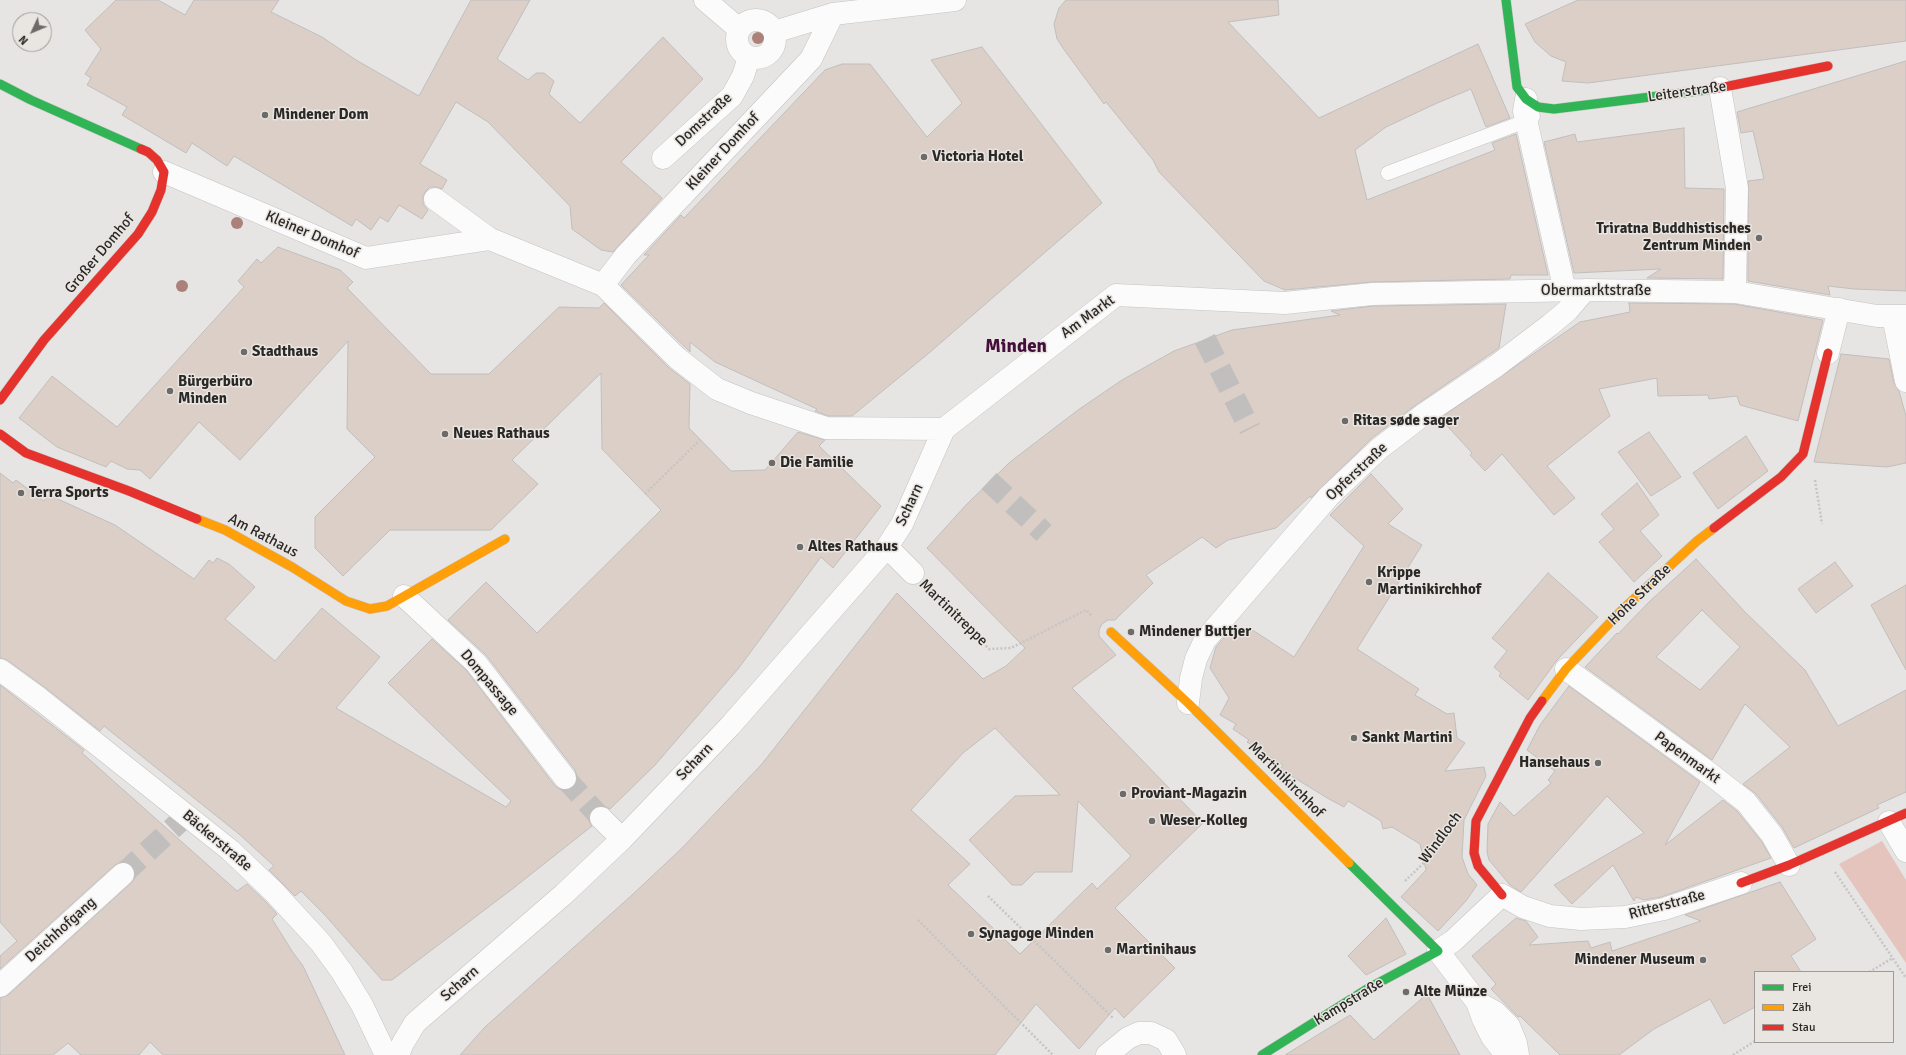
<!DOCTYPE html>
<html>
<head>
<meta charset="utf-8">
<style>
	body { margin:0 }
	#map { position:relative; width:1906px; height:1055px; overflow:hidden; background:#e7e5e3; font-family:Signika,sans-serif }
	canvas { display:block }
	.legend { position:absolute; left:1754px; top:971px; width:140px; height:72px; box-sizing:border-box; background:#e9e5e1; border:1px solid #9d9a97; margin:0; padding:5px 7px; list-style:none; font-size:12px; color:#2b2927 }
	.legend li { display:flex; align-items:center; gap:8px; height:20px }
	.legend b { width:20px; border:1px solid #9d9a97 }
	.north { position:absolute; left:12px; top:12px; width:40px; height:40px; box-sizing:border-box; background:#e9e5e1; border:1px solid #9d9a97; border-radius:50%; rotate:226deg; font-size:11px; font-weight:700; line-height:16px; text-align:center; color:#2b2927 }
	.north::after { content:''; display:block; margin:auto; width:14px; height:18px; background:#6d6b69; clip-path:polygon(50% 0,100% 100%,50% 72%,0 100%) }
</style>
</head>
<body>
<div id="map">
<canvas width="1906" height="1055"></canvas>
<ul class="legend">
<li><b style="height:5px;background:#30b455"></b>Frei</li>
<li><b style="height:5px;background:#ff9f0a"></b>Zäh</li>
<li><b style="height:5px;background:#e5322d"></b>Stau</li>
</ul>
<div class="north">N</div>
</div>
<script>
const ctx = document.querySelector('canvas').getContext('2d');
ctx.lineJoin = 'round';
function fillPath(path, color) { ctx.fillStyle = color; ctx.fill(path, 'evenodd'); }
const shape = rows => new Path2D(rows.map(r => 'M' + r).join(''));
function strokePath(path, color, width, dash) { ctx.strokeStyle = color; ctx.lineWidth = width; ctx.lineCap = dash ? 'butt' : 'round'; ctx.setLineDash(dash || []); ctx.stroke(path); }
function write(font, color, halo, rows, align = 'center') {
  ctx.font = font + ' Signika,sans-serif'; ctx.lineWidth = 3; ctx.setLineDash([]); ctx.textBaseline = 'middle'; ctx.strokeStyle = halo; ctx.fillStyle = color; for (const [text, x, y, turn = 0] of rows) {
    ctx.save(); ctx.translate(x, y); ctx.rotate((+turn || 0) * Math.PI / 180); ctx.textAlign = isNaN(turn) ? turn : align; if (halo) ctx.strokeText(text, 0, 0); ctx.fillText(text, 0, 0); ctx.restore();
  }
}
const green = shape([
	[1882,841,1906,880,1906,963,1839,864]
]);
const building = shape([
	[116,0,158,0,185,15,194,0,279,0,271,12,322,37,356,60,419,96,471,0,530,0,497,59,528,80,536,73,544,73,554,81,549,94,580,123,663,37,703,79,621,162,662,198,613,252,601,250,572,229,570,206,488,122,456,102,420,164,447,180,442,189,436,187,430,187,425,192,423,197,423,204,428,210,422,219,399,205,388,222,380,217,371,230,356,219,352,226,234,156,227,166,192,143,186,153,122,115,127,107,87,85,91,78,85,74,101,49,85,30,116,0],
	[1066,0,1278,0,1279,15,1228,22,1319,118,1478,44,1510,118,1486,127,1471,89,1435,104,1386,127,1355,150,1367,200,1495,150,1492,143,1516,134,1548,275,1511,275,1510,279,1372,282,1285,290,1264,281,1159,172,1153,160,1106,102,1104,104,1065,51,1057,39,1054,24,1059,8,1066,0],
	[1578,0,1906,0,1906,41,1588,83,1562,81,1566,62,1551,56,1535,42,1525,24,1578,0],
	[982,47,1102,203,929,353,852,416,828,416,815,411,817,409,715,362,690,342,690,352,621,285,649,255,644,255,681,215,684,218,825,70,842,64,870,64,927,137,962,103,931,60,982,47],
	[1906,61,1906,291,1854,289,1828,286,1830,295,1748,281,1748,181,1764,179,1753,131,1741,133,1737,112,1906,61],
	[1684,128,1685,188,1724,189,1723,279,1647,278,1661,269,1574,273,1544,142,1575,134,1577,142,1684,128],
	[278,247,340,270,353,282,347,288,431,374,489,374,559,307,599,308,604,303,668,367,690,384,689,428,731,471,765,470,798,432,825,440,819,446,881,506,833,568,821,557,738,669,655,765,610,809,604,806,598,806,592,809,589,815,589,821,592,826,511,890,392,980,382,980,324,914,301,891,295,896,269,870,274,866,239,834,104,726,100,731,47,689,7,660,0,658,0,473,13,483,16,480,44,501,49,495,115,525,194,579,209,560,213,563,217,558,229,564,255,587,225,619,275,661,322,608,380,657,336,708,506,807,511,801,388,683,432,639,467,671,555,786,561,790,566,790,572,788,577,782,577,776,575,770,486,655,448,620,486,582,537,633,661,510,602,449,601,373,512,460,538,484,491,530,390,530,343,576,315,548,315,517,375,457,347,429,348,341,240,460,199,422,150,479,140,470,127,469,111,461,106,467,57,447,19,418,52,376,117,427,244,287,238,281,257,259,261,263,278,247],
	[1629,303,1734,304,1823,320,1798,421,1740,405,1737,396,1709,399,1708,395,1658,396,1657,378,1599,389,1610,416,1547,466,1575,498,1554,515,1502,454,1485,471,1470,455,1472,453,1440,418,1580,322,1630,312,1629,303],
	[1506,304,1499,348,1416,405,1372,438,1311,498,1310,496,1276,528,1228,540,1216,548,1202,537,1146,575,1153,583,1115,620,1108,620,1102,624,1099,630,1099,636,1116,655,1072,688,1203,823,1115,908,1175,968,1124,1018,1115,1008,1079,1049,1036,1004,995,1055,460,1055,485,1027,632,895,681,849,761,765,897,593,983,679,1006,666,1025,648,927,548,966,505,1010,462,1078,410,1122,380,1174,351,1232,330,1340,315,1331,311,1373,306,1506,304],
	[995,728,1060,795,1015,796,969,840,1012,885,1022,885,1035,872,1072,872,1078,801,1131,856,1097,889,1092,883,1020,954,948,885,970,864,911,810,963,753,995,728],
	[1841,354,1889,359,1894,383,1899,391,1906,416,1906,463,1887,467,1814,462,1841,354],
	[1649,432,1681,477,1651,496,1618,452,1649,432],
	[1746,436,1768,471,1718,509,1693,473,1746,436],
	[1371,474,1403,509,1388,524,1422,545,1357,649,1419,689,1415,695,1447,714,1454,713,1457,738,1465,743,1445,771,1484,767,1486,776,1464,820,1462,857,1468,874,1477,885,1466,901,1438,931,1401,897,1426,870,1420,844,1392,827,1383,829,1381,821,1348,801,1344,807,1329,799,1280,769,1283,765,1247,742,1249,740,1233,729,1236,724,1220,715,1229,698,1210,668,1216,647,1226,635,1236,628,1254,631,1294,657,1364,546,1330,515,1371,474],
	[1637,483,1659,515,1640,531,1662,556,1634,582,1599,542,1614,529,1601,514,1637,483],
	[1696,559,1745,612,1805,670,1838,726,1906,690,1906,792,1877,805,1879,808,1794,848,1782,827,1756,794,1743,784,1790,747,1745,704,1712,760,1585,667,1617,633,1618,634,1650,601,1696,559],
	[1702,610,1740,647,1700,690,1656,657,1702,610],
	[1835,562,1853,586,1816,613,1798,589,1835,562],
	[1548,573,1598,617,1557,660,1528,700,1499,676,1501,673,1494,667,1507,651,1492,638,1548,573],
	[1906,585,1906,670,1871,605,1906,585],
	[0,685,84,750,82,753,237,891,247,884,265,901,277,914,272,919,292,951,303,966,345,1055,163,1055,150,1042,139,1055,81,1055,68,1043,53,1055,0,1055,0,998,8,995,131,883,135,878,135,872,132,866,127,862,121,862,115,865,0,969,0,956,17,941,0,922,0,685],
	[1569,686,1700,782,1665,845,1723,800,1737,811,1762,842,1771,858,1661,897,1644,900,1636,897,1634,901,1613,865,1572,904,1554,885,1644,833,1607,796,1521,892,1510,885,1489,860,1487,852,1488,824,1500,802,1514,816,1551,783,1548,780,1555,771,1527,750,1540,725,1569,686],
	[1780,882,1816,939,1791,956,1801,972,1755,972,1755,1007,1724,1024,1710,999,1654,1029,1619,1055,1560,1055,1520,1016,1518,1017,1491,989,1496,984,1472,956,1516,918,1526,921,1538,937,1529,945,1588,941,1591,948,1610,942,1612,951,1701,921,1685,915,1780,882],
	[1386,918,1406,954,1366,975,1348,956,1386,918],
	[1427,994,1460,1055,1285,1055,1350,1015,1374,1040,1427,994]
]);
const streetTunnel = shape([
	[1205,339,1250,429],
	[989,481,1044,533],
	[565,778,601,818],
	[123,874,187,815]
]);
const path = shape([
	[1815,480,1822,524],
	[645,494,700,440],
	[932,592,989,649,1011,648,1086,610,1092,616],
	[1835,872,1906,978],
	[1405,881,1434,853,1448,832],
	[988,896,1113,1018],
	[918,920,1053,1055],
	[1869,972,1893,958],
	[1733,1055,1755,1041]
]);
const lane = shape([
	[1388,173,1526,121,1533,116]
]);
const street = shape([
	[705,0,739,29],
	'737 39a19 19 0 1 1 38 0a19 19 0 1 1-38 0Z',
	[774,32,833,14,955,0],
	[1720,88,1737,188,1735,292],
	[1526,99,1524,111,1565,291],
	[663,158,732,96,743,76,749,57],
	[164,172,366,258,490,239],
	[435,199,490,239,603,285,677,358,717,389,751,403,826,428,944,429,1116,295,1285,303,1372,294,1585,290,1735,292,1877,316,1906,316],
	[603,285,626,255,811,59,833,14],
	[1893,316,1906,381],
	[1828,353,1839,309],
	[887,547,913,573],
	[404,596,476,663,565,778],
	[1566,669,1709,773,1746,802,1772,835,1789,865],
	[0,670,40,699,230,850,274,892,321,943,342,972,362,1005,386,1055],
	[1188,703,1191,678,1196,659,1205,640,1329,496,1380,448,1423,415,1496,366,1550,325,1568,310,1585,290],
	[601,818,622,839],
	[1889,822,1906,851],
	[0,986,123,874],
	[1477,1002,1483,1019,1492,1037,1503,1051,1509,1055],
	[398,1055,403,1043,415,1023,564,894,622,839,730,726,887,547,902,524,944,429],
	[1107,1055,1128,1038,1139,1033,1151,1033,1166,1040,1175,1055],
	[1518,1055,1516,1043,1509,1026,1495,1012,1477,1002,1438,951,1453,941,1502,895,1523,907,1550,916,1581,919,1625,917,1664,909,1741,883]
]);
const fast = shape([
	[1506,0,1517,87,1526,99,1538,107,1554,109,1714,89],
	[0,84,31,100,141,149],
	[1262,1055,1367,989,1438,951,1349,863]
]);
const slow = shape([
	[197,519,225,530,292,567,346,601,370,609,387,606,505,539],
	[1111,632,1188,703,1349,863],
	[1542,701,1566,669,1622,610,1697,541,1714,528]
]);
const jam = shape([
	[1714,89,1828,66],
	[0,400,44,340,138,234,152,212,161,190,164,172,157,160,148,152,141,149],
	[0,434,26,453,129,491,197,519],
	[1714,528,1781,477,1803,454,1828,353],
	[1741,883,1789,865,1906,813],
	[1502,895,1478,866,1474,853,1476,821,1530,718,1542,701]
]);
const trees = [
	[758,38],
	[237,223],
	[182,286]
];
const markers = [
	[265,115,4,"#6d6b69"],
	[924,157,4,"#6d6b69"],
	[1759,238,4,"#6d6b69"],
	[244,352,4,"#6d6b69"],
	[170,391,4,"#6d6b69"],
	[1345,421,4,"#6d6b69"],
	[445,434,4,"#6d6b69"],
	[772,463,4,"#6d6b69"],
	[21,493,4,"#6d6b69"],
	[800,547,4,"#6d6b69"],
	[1369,582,4,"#6d6b69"],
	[1131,632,4,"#6d6b69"],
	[1354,738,4,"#6d6b69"],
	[1598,763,4,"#6d6b69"],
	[1123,794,4,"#6d6b69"],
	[1152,821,4,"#6d6b69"],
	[971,934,4,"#6d6b69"],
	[1108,950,4,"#6d6b69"],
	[1703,960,4,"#6d6b69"],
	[1406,992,4,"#6d6b69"]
];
const streetNames = [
	["Leiterstraße",1687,92,-8],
	["Domstraße",704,120,-43],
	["Kleiner Domhof",723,152,-47],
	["Kleiner Domhof",312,235,23],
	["Großer Domhof",100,254,-50],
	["Obermarktstraße",1596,291],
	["Am Markt",1088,317,-36],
	["Opferstraße",1357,472,-43],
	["Scharn",910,505,-65],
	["Am Rathaus",263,536,28],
	["Hohe Straße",1640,595,-44],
	["Martinitreppe",953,613,44],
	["Dompassage",489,683,50],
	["Papenmarkt",1687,758,36],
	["Scharn",695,762,-46],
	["Martinikirchhof",1286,780,45],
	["Windloch",1441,838,-53],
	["Bäckerstraße",217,841,40],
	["Ritterstraße",1667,905,-15],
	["Deichhofgang",61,930,-42],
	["Scharn",460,984,-41],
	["Kampstraße",1349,1002,-31]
];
const poiNames = [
	["Mindener Dom",273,115],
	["Victoria Hotel",932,157],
	["Triratna Buddhistisches",1751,229,"right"],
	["Zentrum Minden",1751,246,"right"],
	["Stadthaus",252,352],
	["Bürgerbüro",178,382],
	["Minden",178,399],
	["Ritas søde sager",1353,421],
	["Neues Rathaus",453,434],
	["Die Familie",780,463],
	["Terra Sports",29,493],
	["Altes Rathaus",808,547],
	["Krippe",1377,573],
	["Martinikirchhof",1377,590],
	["Mindener Buttjer",1139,632],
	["Sankt Martini",1362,738],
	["Hansehaus",1590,763,"right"],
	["Proviant-Magazin",1131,794],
	["Weser-Kolleg",1160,821],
	["Synagoge Minden",979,934],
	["Martinihaus",1116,950],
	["Mindener Museum",1695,960,"right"],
	["Alte Münze",1414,992]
];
const districtNames = [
	["Minden",1016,347]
];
fillPath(green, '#e4c4bd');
fillPath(building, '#dbcfc8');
strokePath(building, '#c0bebd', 1);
strokePath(streetTunnel, '#c1bfbd', 22, [22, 11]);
strokePath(lane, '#c5c3c2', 15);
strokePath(street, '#c5c3c2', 23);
strokePath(fast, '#c5c3c2', 10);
strokePath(slow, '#c5c3c2', 10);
strokePath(jam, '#c5c3c2', 10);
strokePath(path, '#c6c5c5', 2.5, [2, 2]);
strokePath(lane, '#fbfbfb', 14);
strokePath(street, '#fbfbfb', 22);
strokePath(fast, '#30b455', 9);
strokePath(slow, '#ff9f0a', 9);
strokePath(jam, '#e5322d', 9);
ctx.fillStyle = '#ab817a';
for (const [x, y] of trees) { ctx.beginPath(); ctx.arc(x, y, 6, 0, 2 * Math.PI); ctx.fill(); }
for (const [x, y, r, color] of markers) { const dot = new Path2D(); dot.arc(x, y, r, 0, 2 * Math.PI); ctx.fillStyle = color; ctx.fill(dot); strokePath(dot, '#e9e5e1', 1.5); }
write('15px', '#2b2927', '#e9e5e1', streetNames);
write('bold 15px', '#2b2927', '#e9e5e1', poiNames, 'left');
write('bold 19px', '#450f3b', '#e9e5e1', districtNames);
</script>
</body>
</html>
